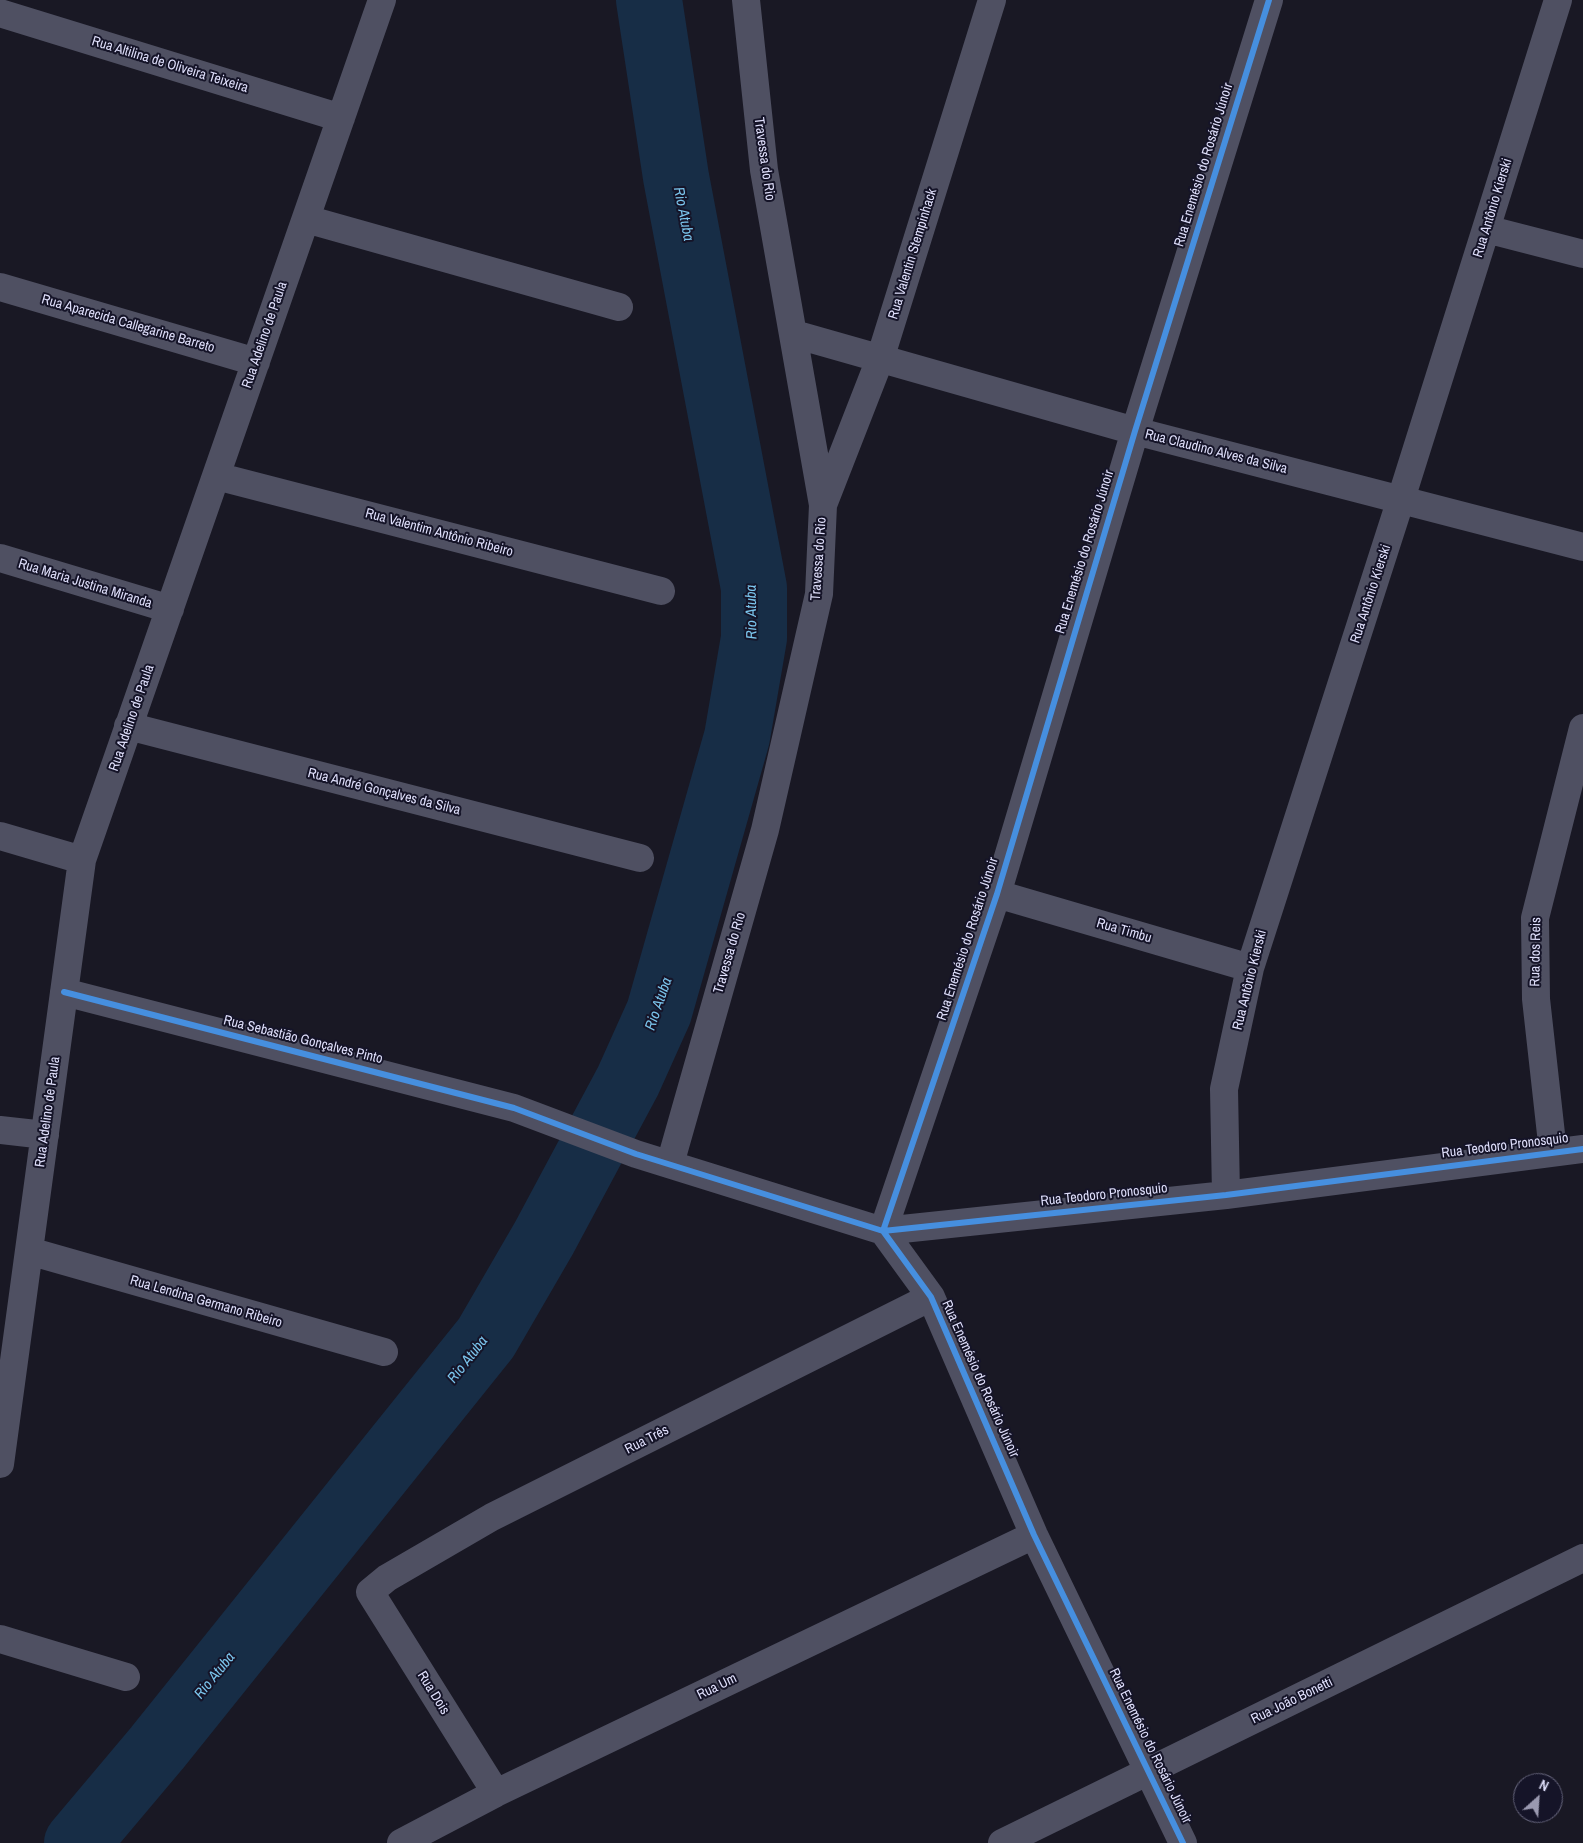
<!DOCTYPE html>
<html>
<head>
<meta charset="utf-8">
<style>
	body { margin:0 }
	#map { position:relative; width:1583px; height:1843px; overflow:hidden; background:#191824; font-family:"Archivo Narrow",sans-serif }
	canvas { display:block }
	.north { position:absolute; left:1513px; top:1773px; width:50px; height:50px; box-sizing:border-box; background:#151428; border:1px solid #66657c; border-radius:50%; rotate:26deg; font-size:14px; font-weight:700; line-height:20px; text-align:center; color:#dfdffb }
	.north::after { content:''; display:block; margin:auto; width:18px; height:22px; background:#9a99b0; clip-path:polygon(50% 0,100% 100%,50% 72%,0 100%) }
</style>
</head>
<body>
<div id="map">
<canvas width="1583" height="1843"></canvas>
<div class="north">N</div>
</div>
<script>
const ctx = document.querySelector('canvas').getContext('2d');
ctx.lineJoin = 'round';
const shape = rows => new Path2D(rows.map(r => 'M' + r).join(''));
function strokePath(path, color, width, dash) { ctx.strokeStyle = color; ctx.lineWidth = width; ctx.lineCap = dash ? 'butt' : 'round'; ctx.setLineDash(dash || []); ctx.stroke(path); }
function write(font, color, halo, rows, align = 'center') {
  ctx.font = font + ' "Archivo Narrow",sans-serif'; ctx.lineWidth = 4; ctx.setLineDash([]); ctx.textBaseline = 'middle'; ctx.strokeStyle = halo; ctx.fillStyle = color; for (const [text, x, y, turn = 0] of rows) {
    ctx.save(); ctx.translate(x, y); ctx.rotate((+turn || 0) * Math.PI / 180); ctx.textAlign = isNaN(turn) ? turn : align; if (halo) ctx.strokeText(text, 0, 0); ctx.fillText(text, 0, 0); ctx.restore();
  }
}
const river = shape([
	[77,1843,157,1748,486,1338,544,1238,628,1081,659,1012,737,737,754,638,754,588,676,177,649,0]
]);
const minor = shape([
	[0,13,341,118],
	[306,219,619,307],
	[1486,229,1583,254],
	[0,287,256,362],
	[794,334,1135,431,1583,547],
	[216,476,661,591],
	[823,505,880,359,992,0],
	[0,558,170,609],
	[128,726,640,858],
	[0,836,82,860],
	[997,894,1250,968],
	[64,992,514,1108,636,1154,883,1231,1226,1195,1583,1149],
	[0,1130,45,1135],
	[1553,1152,1536,999,1535,918,1583,728],
	[670,1164,765,830,819,594,823,505,764,170,746,0],
	[1226,1195,1224,1089,1250,968,1401,499,1558,0],
	[29,1251,384,1352],
	[0,1464,82,860,382,0],
	[0,1639,126,1677],
	[496,1793,370,1592,387,1578,492,1517,931,1297],
	[401,1843,496,1793,1034,1535],
	[1002,1843,1583,1558],
	[1183,1843,1034,1535,931,1297,883,1231,997,894,1135,431,1269,0]
]);
const cycleway = shape([
	[64,992,514,1108,636,1154,883,1231,1226,1195,1583,1149],
	[1183,1843,1034,1535,931,1297,883,1231,997,894,1135,431,1269,0]
]);
const streetNames = [
	["Rua Altilina de Oliveira Teixeira",170,65,17],
	["Travessa do Rio",764,159,82],
	["Rua Enemésio do Rosário Júnoir",1204,165,-73],
	["Rua Antônio Kierski",1493,208,-73],
	["Rua Valentin Stempinhack",913,254,-73],
	["Rua Aparecida Callegarine Barreto",128,324,16],
	["Rua Adelino de Paula",265,335,-71],
	["Rua Claudino Alves da Silva",1216,452,14],
	["Rua Valentim Antônio Ribeiro",439,533,15],
	["Rua Enemésio do Rosário Júnoir",1085,552,-73],
	["Travessa do Rio",819,559,-86],
	["Rua Maria Justina Miranda",85,584,17],
	["Rua Antônio Kierski",1371,594,-72],
	["Rua Adelino de Paula",132,718,-71],
	["Rua André Gonçalves da Silva",384,792,14],
	["Rua Timbu",1124,931,16],
	["Rua Enemésio do Rosário Júnoir",968,939,-72],
	["Rua dos Reis",1536,952,-89],
	["Travessa do Rio",730,953,-74],
	["Rua Antônio Kierski",1250,980,-76],
	["Rua Sebastião Gonçalves Pinto",303,1040,14],
	["Rua Adelino de Paula",48,1112,-82],
	["Rua Teodoro Pronosquio",1505,1146,-7],
	["Rua Teodoro Pronosquio",1104,1195,-6],
	["Rua Lendina Germano Ribeiro",206,1302,16],
	["Rua Enemésio do Rosário Júnoir",980,1379,66],
	["Rua Três",647,1440,-27],
	["Rua Um",717,1687,-26],
	["Rua Dois",433,1693,58],
	["Rua João Bonetti",1292,1701,-26],
	["Rua Enemésio do Rosário Júnoir",1150,1746,64]
];
const waterNames = [
	["Rio Atuba",683,214,79],
	["Rio Atuba",752,612,-91],
	["Rio Atuba",659,1004,-71],
	["Rio Atuba",468,1360,-52],
	["Rio Atuba",215,1676,-51]
];
strokePath(river, '#172d46', 66);
strokePath(minor, '#4f5062', 28);
strokePath(cycleway, '#468fdf', 6);
write('14px', '#dfdffb', '#151428', streetNames);
write('italic 15px', '#7bc5ed', '#151428', waterNames);
</script>
</body>
</html>
